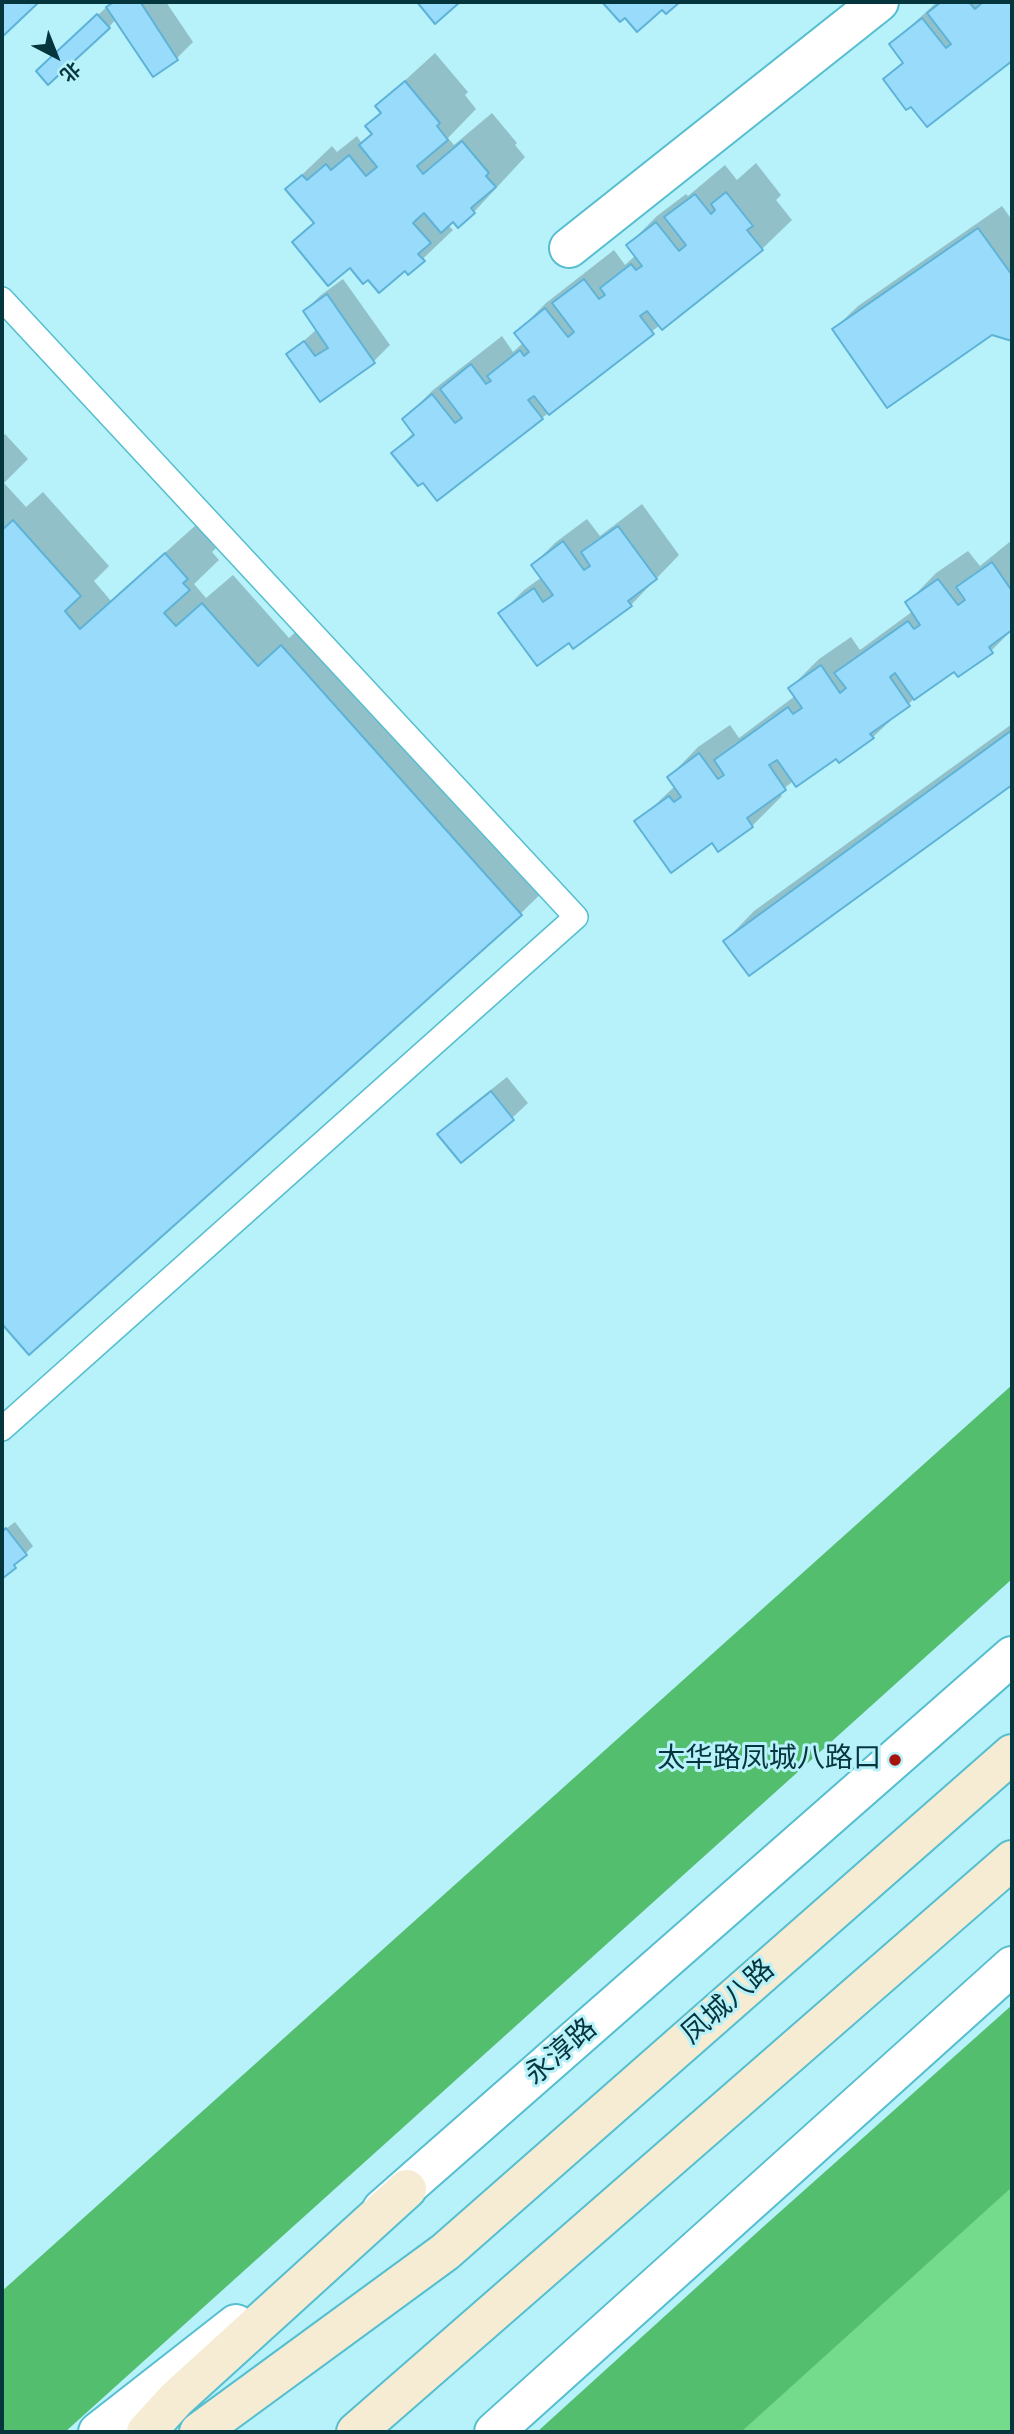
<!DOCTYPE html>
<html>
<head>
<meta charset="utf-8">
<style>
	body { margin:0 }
	#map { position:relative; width:1014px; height:2434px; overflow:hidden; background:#b7f1fa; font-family:Jost,"Noto Sans SC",sans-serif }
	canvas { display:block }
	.frame { position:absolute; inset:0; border:4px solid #06363d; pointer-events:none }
	.north { position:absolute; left:21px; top:21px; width:70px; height:70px; -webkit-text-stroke:5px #b7f1fa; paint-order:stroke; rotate:138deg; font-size:19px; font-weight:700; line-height:28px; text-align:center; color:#06363d }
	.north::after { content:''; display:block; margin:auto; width:24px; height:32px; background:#06363d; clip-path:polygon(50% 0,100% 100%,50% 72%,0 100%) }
</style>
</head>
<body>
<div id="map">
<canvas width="1014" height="2434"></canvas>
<div class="frame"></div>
<div class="north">北</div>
</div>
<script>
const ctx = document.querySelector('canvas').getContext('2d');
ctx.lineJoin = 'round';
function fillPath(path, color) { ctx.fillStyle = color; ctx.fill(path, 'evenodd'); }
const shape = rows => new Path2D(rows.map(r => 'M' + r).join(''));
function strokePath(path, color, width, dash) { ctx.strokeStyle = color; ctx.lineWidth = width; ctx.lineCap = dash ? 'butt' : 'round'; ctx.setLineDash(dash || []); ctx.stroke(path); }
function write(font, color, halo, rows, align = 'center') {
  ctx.font = font + ' Jost,"Noto Sans SC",sans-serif'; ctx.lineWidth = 6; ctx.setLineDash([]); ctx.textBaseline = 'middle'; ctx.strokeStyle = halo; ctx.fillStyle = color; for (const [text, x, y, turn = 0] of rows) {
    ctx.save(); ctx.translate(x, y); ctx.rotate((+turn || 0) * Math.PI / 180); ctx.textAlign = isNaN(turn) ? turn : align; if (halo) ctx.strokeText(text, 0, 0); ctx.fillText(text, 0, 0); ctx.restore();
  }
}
const green = shape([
	[1012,2184,1012,2432,734,2432]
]);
const forest = shape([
	[1012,1385,1012,1579,65,2432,2,2432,2,2291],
	[1012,2005,1012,2187,741,2432,537,2432,763,2227]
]);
const shadow = shape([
	[112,2,166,2,193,42,177,58,153,75,116,19,109,27,54,56],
	[937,2,1012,2,1012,58,927,124,911,104,885,79,904,61,891,44],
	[435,53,468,92,465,95,476,109,448,138,454,145,492,113,517,143,515,145,525,157,474,212,458,225,453,220,448,225,453,230,408,273,405,268,369,277,350,265,294,242,315,221,287,189,332,146,337,152,357,136,361,142,373,132,368,126,382,112,377,106],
	[756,163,781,195,776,200,792,220,762,249,660,325,542,418,423,480,394,453,414,432,404,419,433,390,502,336,513,352,524,342,516,333,546,303,614,250,625,265,636,255,628,245,657,216,686,194,688,196,725,165,737,180],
	[1002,206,1012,220,1012,339,1009,340,992,333,834,329,858,306],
	[343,279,390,345,374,361,320,400,288,355,317,329,305,310,321,295],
	[5,434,28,459,4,483,26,507,43,492,109,566,94,581,111,601,196,525,216,548,212,552,219,560,194,584,206,598,233,575,289,638,312,617,550,885,520,914,30,1353,2,1322,2,437],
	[642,504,679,555,631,605,569,641,501,613,524,590,542,577,533,565,556,542,587,519,600,536],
	[1012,540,1012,630,991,651,954,669,917,696,873,737,793,781,779,793,782,796,752,826,719,850,712,840,637,822,675,786,669,777,698,747,730,725,739,738,795,696,790,688,819,659,851,637,860,650,913,611,907,603,936,573,968,551,980,566],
	[1012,724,1012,783,749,974,725,941,754,911],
	[507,1077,528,1103,512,1118,440,1134,455,1118],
	[15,1522,33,1546,4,1575,2,1532]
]);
const building = shape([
	[2,2,39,2,2,37,2,2],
	[114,2,142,2,141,3,178,60,153,77,106,7,114,2],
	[417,2,460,2,435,24,417,2],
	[602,2,680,2,666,14,662,10,637,32,625,18,620,22,602,2],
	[941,2,969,2,975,9,983,2,1012,2,1012,61,927,127,911,107,906,110,883,79,903,63,889,44,922,18,946,48,951,44,927,13,941,2],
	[97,14,110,28,48,85,36,71,97,14],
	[405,81,440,123,437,126,448,140,417,166,423,174,462,141,489,173,486,176,496,187,471,208,475,213,458,228,453,222,441,233,424,213,413,223,431,243,418,254,425,261,408,275,405,271,379,293,368,280,363,284,350,268,328,286,292,242,314,223,285,189,302,175,307,180,326,164,331,170,349,155,366,176,377,167,359,145,372,134,365,126,381,113,375,106,405,81],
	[726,192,753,226,747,230,763,250,662,330,647,311,640,316,654,334,549,415,534,396,528,400,543,419,437,501,423,483,418,486,391,453,414,435,402,419,432,394,455,423,462,418,440,389,471,364,486,384,491,381,487,376,520,350,524,356,529,352,514,333,545,308,568,337,574,332,552,303,584,279,599,299,605,295,600,288,631,264,636,270,642,266,626,245,656,222,679,251,686,245,664,217,695,194,711,214,715,210,711,204,726,192],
	[978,228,1012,275,1012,341,992,335,887,408,832,329,978,228],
	[327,294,375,363,320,402,286,354,304,341,315,356,328,348,303,311,327,294],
	[13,520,81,596,65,611,80,629,165,553,188,579,183,583,190,590,164,613,176,626,202,603,258,666,281,645,522,915,29,1355,2,1324,2,530,13,520],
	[618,526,657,579,628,601,632,606,573,649,569,643,537,666,498,613,534,588,543,602,553,595,531,565,563,541,584,570,590,566,581,552,618,526],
	[992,562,1012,591,1012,630,989,647,993,653,958,677,954,672,914,700,895,673,890,677,910,706,870,734,874,738,839,763,836,759,796,787,777,760,769,765,786,790,747,818,753,827,718,852,712,843,671,873,634,821,669,796,674,802,681,797,667,777,699,753,718,779,724,775,714,760,788,707,793,714,802,708,788,688,821,665,840,693,846,688,834,673,908,621,914,629,920,625,905,602,938,579,958,605,965,600,956,587,992,562],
	[1012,730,1012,785,749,976,723,941,1012,730],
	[491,1091,514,1120,461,1163,437,1134,491,1091],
	[6,1528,27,1555,14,1565,16,1568,3,1578,2,1532,6,1528]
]);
const service = shape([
	[2,299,576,917,2,1429]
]);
const minor = shape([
	[569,248,879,2]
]);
const tertiary = shape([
	[382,2209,1012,1656],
	[98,2432,236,2324],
	[494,2432,1012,1966]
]);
const secondary = shape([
	[146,2432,176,2399,407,2189],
	[199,2432,445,2252,1012,1754],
	[356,2432,1012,1860]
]);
const markers = [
	[895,1760,7,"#a7140c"]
];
const poiNames = [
	["太华路凤城八路口",881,1760]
];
const streetNames = [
	["凤城八路",729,2003,-41],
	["永淳路",562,2053,-41]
];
fillPath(green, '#75db8c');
fillPath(forest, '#54be6f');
fillPath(shadow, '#0003');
fillPath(building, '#99dbfa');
strokePath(building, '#5db2d8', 2);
strokePath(service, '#55becf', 26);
strokePath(minor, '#55becf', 42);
strokePath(tertiary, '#55becf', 42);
strokePath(secondary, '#55becf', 42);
strokePath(service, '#fff', 23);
strokePath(minor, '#fff', 38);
strokePath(tertiary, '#fff', 38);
strokePath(secondary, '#f6ecd4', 38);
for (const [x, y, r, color] of markers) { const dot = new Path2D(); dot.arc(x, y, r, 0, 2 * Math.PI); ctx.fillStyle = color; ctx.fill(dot); strokePath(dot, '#b7f1fa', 2.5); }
write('28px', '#06363d', '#b7f1fa', poiNames, 'right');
write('28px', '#06363d', '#b7f1fa', streetNames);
</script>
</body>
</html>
